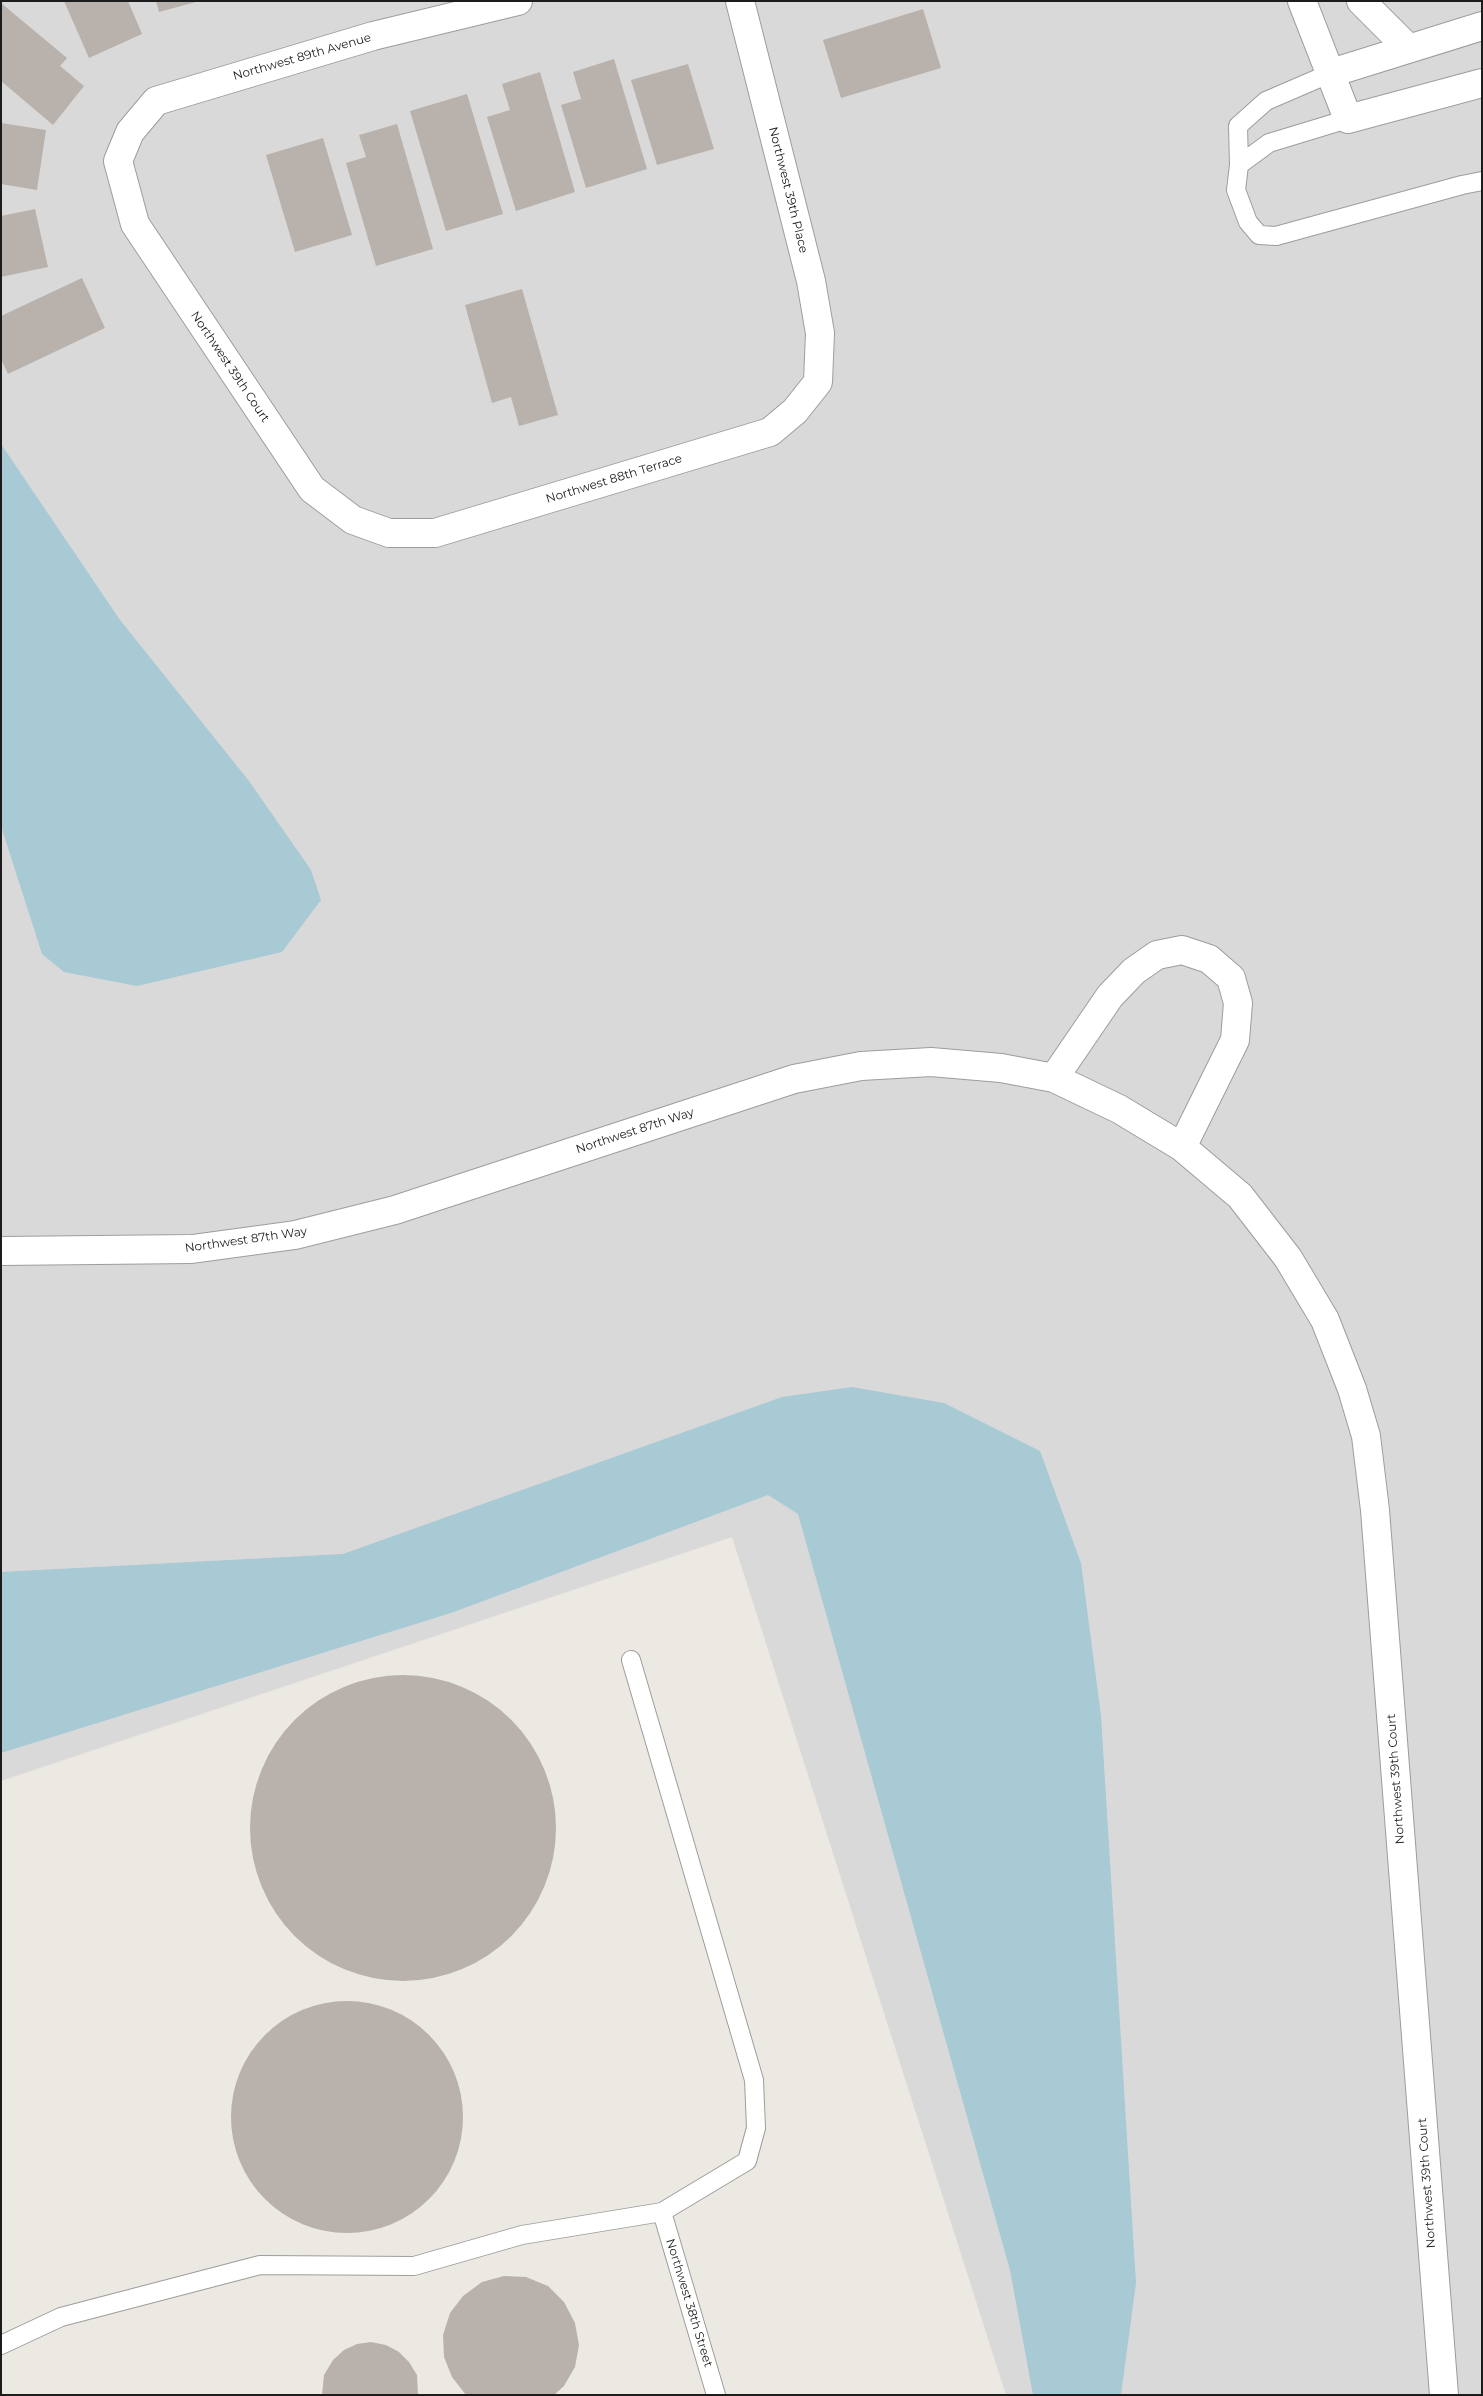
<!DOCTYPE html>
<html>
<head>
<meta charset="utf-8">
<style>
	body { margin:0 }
	#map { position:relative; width:1483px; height:2396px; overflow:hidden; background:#ece9e2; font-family:Montserrat,sans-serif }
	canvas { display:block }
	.frame { position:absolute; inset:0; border:2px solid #1c1c1c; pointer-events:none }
</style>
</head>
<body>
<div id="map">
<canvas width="1483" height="2396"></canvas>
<div class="frame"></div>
</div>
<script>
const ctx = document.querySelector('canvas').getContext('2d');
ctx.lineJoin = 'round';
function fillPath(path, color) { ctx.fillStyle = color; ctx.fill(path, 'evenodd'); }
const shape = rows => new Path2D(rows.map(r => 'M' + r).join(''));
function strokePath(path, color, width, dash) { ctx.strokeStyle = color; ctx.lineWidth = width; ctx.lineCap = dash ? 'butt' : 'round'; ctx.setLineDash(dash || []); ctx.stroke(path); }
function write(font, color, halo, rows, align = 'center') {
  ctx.font = font + ' Montserrat,sans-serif'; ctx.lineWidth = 4.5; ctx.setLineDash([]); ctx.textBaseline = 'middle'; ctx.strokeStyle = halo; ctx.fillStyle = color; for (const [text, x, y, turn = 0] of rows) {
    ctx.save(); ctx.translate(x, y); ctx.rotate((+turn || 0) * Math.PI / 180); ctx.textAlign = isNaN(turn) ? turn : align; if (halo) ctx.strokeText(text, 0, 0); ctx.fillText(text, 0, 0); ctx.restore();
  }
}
const residential = shape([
	[1,1,1482,1,1482,2395,1006,2395,732,1537,1,1781]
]);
const water = shape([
	[1,444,120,620,249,781,311,870,321,900,282,952,137,986,64,972,42,954,1,826],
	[852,1387,944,1403,1040,1451,1081,1563,1101,1716,1136,2283,1121,2395,1033,2395,1010,2270,798,1514,768,1495,451,1613,1,1753,1,1572,343,1554,782,1397]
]);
const building = shape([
	[64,1,128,1,142,34,89,58],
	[156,1,196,1,196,2,159,12],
	[1,3,67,58,60,66,84,86,53,125,1,81],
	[923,9,941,68,841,98,823,40],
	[614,59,647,169,586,188,561,105,581,99,573,72],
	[688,64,714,149,657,165,631,80],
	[540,72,575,192,516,211,487,117,510,110,502,84],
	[467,94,503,214,446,231,410,111],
	[1,123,46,130,37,190,1,184],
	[397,124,433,249,376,266,346,163,366,157,359,135],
	[323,138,352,235,295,252,266,155],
	[35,209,48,267,1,277,1,216],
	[82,278,105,328,8,374,1,359,1,316],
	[522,289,558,415,519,426,511,397,492,403,465,305],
	'250 1828a153 153 0 1 1 306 0a153 153 0 1 1-306 0Z',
	'231 2117a116 116 0 1 1 232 0a116 116 0 1 1-232 0Z',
	[504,2276,526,2277,548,2286,564,2302,575,2323,579,2345,575,2367,564,2386,554,2395,466,2395,452,2377,444,2357,443,2335,450,2313,463,2296,482,2282],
	[371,2342,386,2345,399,2352,409,2362,417,2375,418,2395,322,2395,324,2375,333,2360,344,2350,357,2344]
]);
const service = shape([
	[1331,73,1266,101,1238,126,1239,165,1236,190,1248,222,1259,235,1276,236,1462,185,1482,181],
	[1239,165,1269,143,1348,119],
	[662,2212,716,2395],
	[1,2345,61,2317,260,2265,414,2266,522,2235,662,2212,747,2161,756,2128,754,2080,631,1660]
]);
const minor = shape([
	[518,1,373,36,156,101,130,132,118,161,135,224,312,489,353,520,389,533,435,533,770,432,795,411,818,382,820,333,811,281,740,1],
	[1302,1,1348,119,1482,83],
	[1361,1,1408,48],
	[1331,73,1482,26],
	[1054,1078,1110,996,1134,971,1157,955,1182,950,1209,959,1231,978,1238,1003,1235,1040,1182,1147],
	[1,1251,192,1249,295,1235,395,1210,794,1079,861,1066,931,1062,1001,1068,1054,1078,1119,1109,1182,1147,1240,1196,1288,1258,1325,1320,1352,1389,1366,1436,1375,1510,1444,2395]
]);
const streetNames = [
	["Northwest 89th Avenue",302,57,-16],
	["Northwest 39th Place",788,190,76],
	["Northwest 39th Court",230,367,56],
	["Northwest 88th Terrace",614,479,-17],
	["Northwest 87th Way",635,1131,-18],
	["Northwest 87th Way",246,1240,-8],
	["Northwest 39th Court",1396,1779,-94],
	["Northwest 39th Court",1427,2183,-94],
	["Northwest 38th Street",689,2303,73]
];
fillPath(residential, '#dad9d9');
fillPath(water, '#a7cad5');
fillPath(building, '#b9b2ac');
strokePath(service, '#9d9d9d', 20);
strokePath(minor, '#9d9d9d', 30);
strokePath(service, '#fff', 18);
strokePath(minor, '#fff', 28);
write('12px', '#1c1c1c', '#fff', streetNames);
</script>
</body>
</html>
